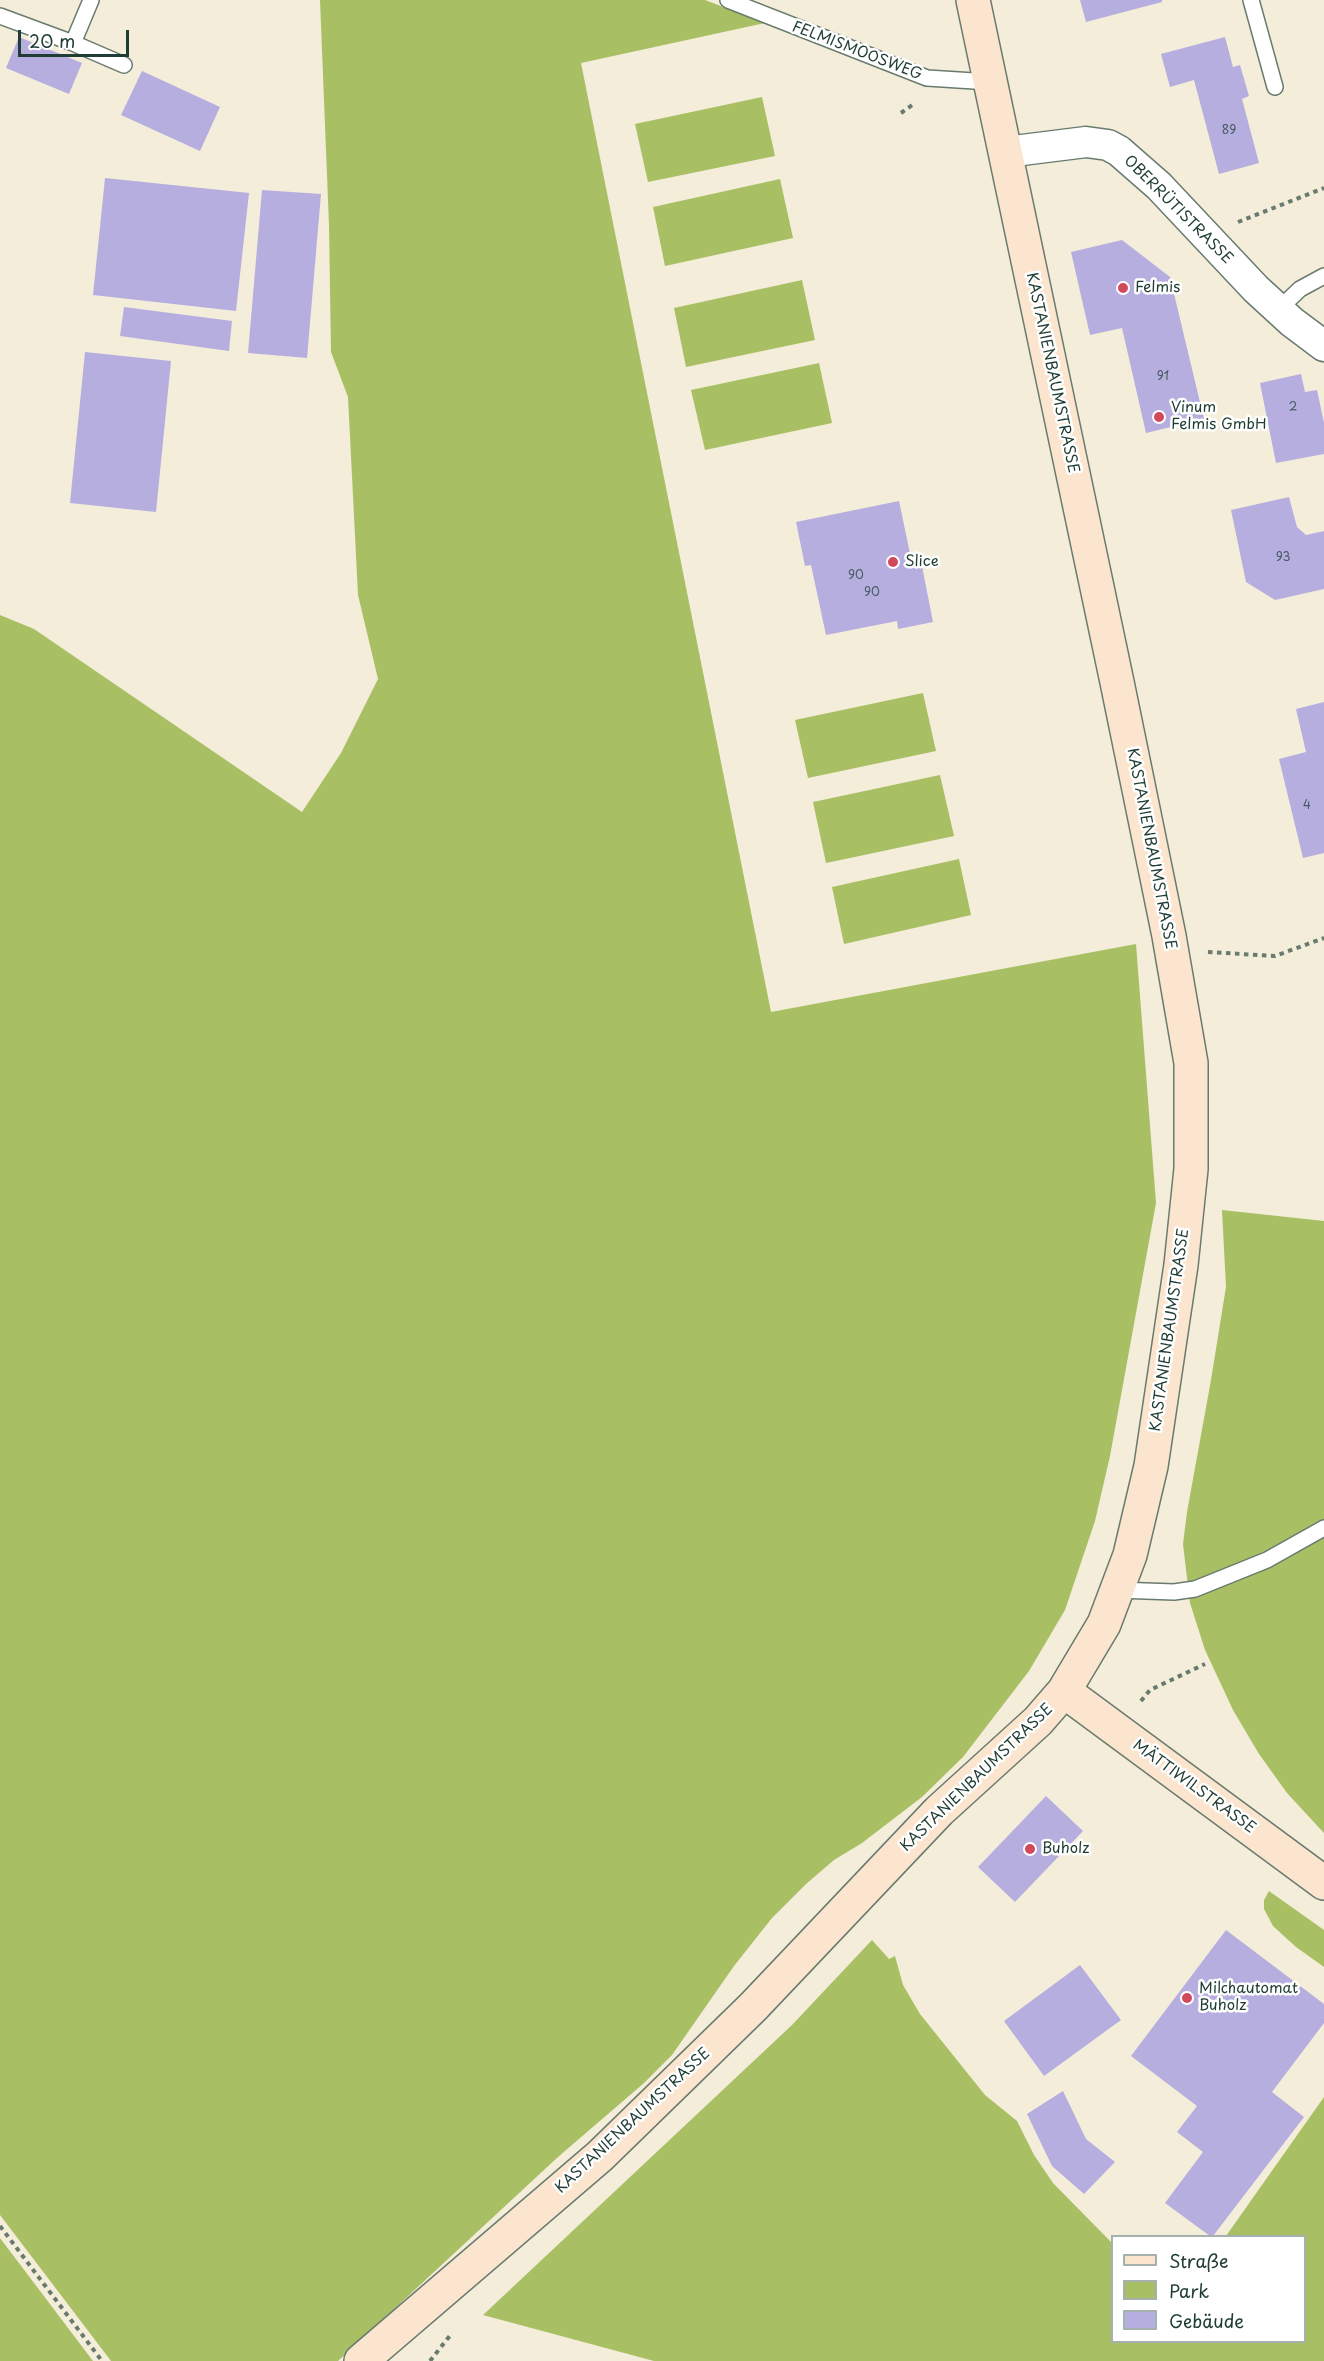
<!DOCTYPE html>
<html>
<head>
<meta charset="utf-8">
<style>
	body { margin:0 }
	#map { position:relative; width:1324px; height:2361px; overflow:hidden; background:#f3edda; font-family:"Playpen Sans",sans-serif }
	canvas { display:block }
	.legend { position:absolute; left:1111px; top:2235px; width:195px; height:108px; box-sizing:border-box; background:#fff; border:2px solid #a5b1ae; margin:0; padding:8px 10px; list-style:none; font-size:18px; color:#1f3d34 }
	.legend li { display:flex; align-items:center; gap:12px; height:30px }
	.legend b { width:30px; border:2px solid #a5b1ae }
	.scale { position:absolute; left:18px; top:30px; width:111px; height:27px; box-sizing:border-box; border:3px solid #1f3d34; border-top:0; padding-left:8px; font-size:18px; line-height:21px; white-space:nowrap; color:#1f3d34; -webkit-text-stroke:4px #fff; paint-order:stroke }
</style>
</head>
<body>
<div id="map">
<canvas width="1324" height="2361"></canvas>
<ul class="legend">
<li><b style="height:8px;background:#fce5cf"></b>Straße</li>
<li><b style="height:16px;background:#a9bf64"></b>Park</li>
<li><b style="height:16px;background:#b7aee0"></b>Gebäude</li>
</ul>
<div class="scale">20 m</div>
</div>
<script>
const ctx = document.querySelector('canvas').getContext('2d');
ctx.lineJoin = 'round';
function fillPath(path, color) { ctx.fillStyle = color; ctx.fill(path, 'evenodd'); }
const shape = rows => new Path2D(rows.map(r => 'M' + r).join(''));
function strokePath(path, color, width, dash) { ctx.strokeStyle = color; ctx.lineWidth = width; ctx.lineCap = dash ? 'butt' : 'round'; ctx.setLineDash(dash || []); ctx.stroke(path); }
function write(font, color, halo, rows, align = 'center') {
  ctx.font = font + ' "Playpen Sans",sans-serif'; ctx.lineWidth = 5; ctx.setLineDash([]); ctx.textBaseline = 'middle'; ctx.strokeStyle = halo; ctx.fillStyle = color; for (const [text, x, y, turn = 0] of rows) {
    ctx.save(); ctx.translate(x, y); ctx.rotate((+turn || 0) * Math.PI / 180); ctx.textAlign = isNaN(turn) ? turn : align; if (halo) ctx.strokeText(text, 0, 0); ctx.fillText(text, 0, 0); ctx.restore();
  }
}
const green = shape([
	[320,0,705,0,765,23,581,63,771,1012,1136,944,1156,1203,1110,1456,1095,1521,1065,1610,1029,1671,963,1757,922,1797,862,1843,834,1860,806,1884,772,1918,734,1966,672,2055,644,2083,558,2157,338,2361,111,2361,0,2215,0,615,34,629,302,812,341,753,378,679,358,595,348,397,331,352,329,225],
	[762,97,775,156,648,182,635,124],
	[780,179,793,238,665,266,653,207],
	[802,280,815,340,686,367,674,308],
	[819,363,832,423,705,450,691,390],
	[923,693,936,751,808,778,795,720],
	[940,775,954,836,826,863,813,802],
	[959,859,971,915,844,944,832,887],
	[1222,1210,1324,1221,1324,1833,1287,1793,1259,1754,1233,1710,1205,1650,1190,1603,1183,1544,1187,1512,1211,1380,1226,1287],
	[1269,1891,1324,1930,1324,1967,1296,1947,1273,1926,1264,1909,1264,1900],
	[872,1940,889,1959,895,1956,903,1985,920,2014,985,2095,1017,2121,1034,2155,1053,2183,1112,2243,1112,2342,1304,2342,1304,2236,1226,2236,1324,2097,1324,2361,654,2361,483,2315,792,2025],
	[0,2238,93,2361,0,2361]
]);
const building = shape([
	[1080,0,1162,0,1162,2,1086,22],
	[19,37,82,63,69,94,6,68],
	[1225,37,1233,67,1240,65,1249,96,1242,99,1259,163,1219,174,1194,80,1170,87,1161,54],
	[142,71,220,107,200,151,121,115],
	[105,178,249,193,236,311,93,295],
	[262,190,321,194,307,358,248,353],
	[1122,240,1170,277,1204,419,1146,433,1122,328,1090,335,1071,252],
	[124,307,232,321,229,351,120,336],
	[85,352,171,361,156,512,70,503],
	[1301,374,1305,392,1317,390,1324,423,1324,454,1276,463,1260,383],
	[1289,497,1297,527,1306,535,1324,531,1324,589,1275,600,1246,582,1231,510],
	[899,501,912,563,921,561,933,622,898,629,897,621,826,635,811,565,805,566,796,522],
	[1324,702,1324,853,1303,858,1279,759,1306,752,1296,709],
	[1046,1796,1083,1831,1015,1902,978,1867],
	[1226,1930,1324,2004,1324,2023,1272,2092,1304,2117,1213,2236,1210,2236,1165,2203,1203,2152,1177,2132,1197,2106,1131,2056],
	[1080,1965,1121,2020,1044,2076,1004,2021],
	[1063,2091,1086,2139,1115,2162,1084,2194,1052,2166,1027,2114]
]);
const path = shape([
	[901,113,915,103],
	[1238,222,1324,188],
	[1208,952,1275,956,1324,938],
	[1141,1701,1150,1690,1205,1664],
	[0,2226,102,2361],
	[430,2361,452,2333]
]);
const lane = shape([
	[728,0,927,78,990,82],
	[1251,0,1275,87],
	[0,16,73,43,124,65],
	[73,43,91,0],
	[1279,309,1300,289,1324,276],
	[1117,1590,1174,1592,1195,1589,1267,1560,1324,1528]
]);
const street = shape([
	[1006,152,1086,142,1108,145,1119,151,1159,186,1256,289,1292,322,1324,346]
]);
const secondary = shape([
	[1064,1691,1324,1883],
	[361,2361,600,2156,753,2007,939,1811,1038,1721,1064,1691,1104,1624,1130,1555,1151,1466,1181,1265,1191,1169,1191,1063,1169,936,1117,682,973,0]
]);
const markers = [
	[1123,288,6,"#d1495b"],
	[1159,417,6,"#d1495b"],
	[893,562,6,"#d1495b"],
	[1030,1849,6,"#d1495b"],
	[1187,1998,6,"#d1495b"]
];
const numberNames = [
	["89",1229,131],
	["91",1163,377],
	["2",1293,408],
	["93",1283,558],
	["90",856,576],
	["90",872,593],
	["4",1307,806]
];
const streetNames = [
	["FELMISMOOSWEG",857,51,21],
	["OBERRÜTISTRASSE",1178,210,45],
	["KASTANIENBAUMSTRASSE",1052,373,78],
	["KASTANIENBAUMSTRASSE",1151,849,79],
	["KASTANIENBAUMSTRASSE",1170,1330,-82],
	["KASTANIENBAUMSTRASSE",977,1778,-44],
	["MÄTTIWILSTRASSE",1194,1787,36],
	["KASTANIENBAUMSTRASSE",633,2121,-43]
];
const poiNames = [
	["Felmis",1135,288],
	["Vinum",1171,408],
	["Felmis GmbH",1171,425],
	["Slice",905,562],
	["Buholz",1042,1849],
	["Milchautomat",1199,1989],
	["Buholz",1199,2006]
];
fillPath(green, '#a9bf64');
fillPath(building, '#b7aee0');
strokePath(lane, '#697b6e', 18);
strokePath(street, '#697b6e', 33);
strokePath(secondary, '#697b6e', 36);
strokePath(path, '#697b6e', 4, [4.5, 4.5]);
strokePath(lane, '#fff', 15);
strokePath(street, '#fff', 30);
strokePath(secondary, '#fce5cf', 33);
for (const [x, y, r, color] of markers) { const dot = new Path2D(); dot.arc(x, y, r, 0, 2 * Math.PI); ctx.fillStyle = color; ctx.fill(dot); strokePath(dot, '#fff', 2); }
write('12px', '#45595f', null, numberNames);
write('15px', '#1f3d34', '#fff', streetNames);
write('15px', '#1f3d34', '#fff', poiNames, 'left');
</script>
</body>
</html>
